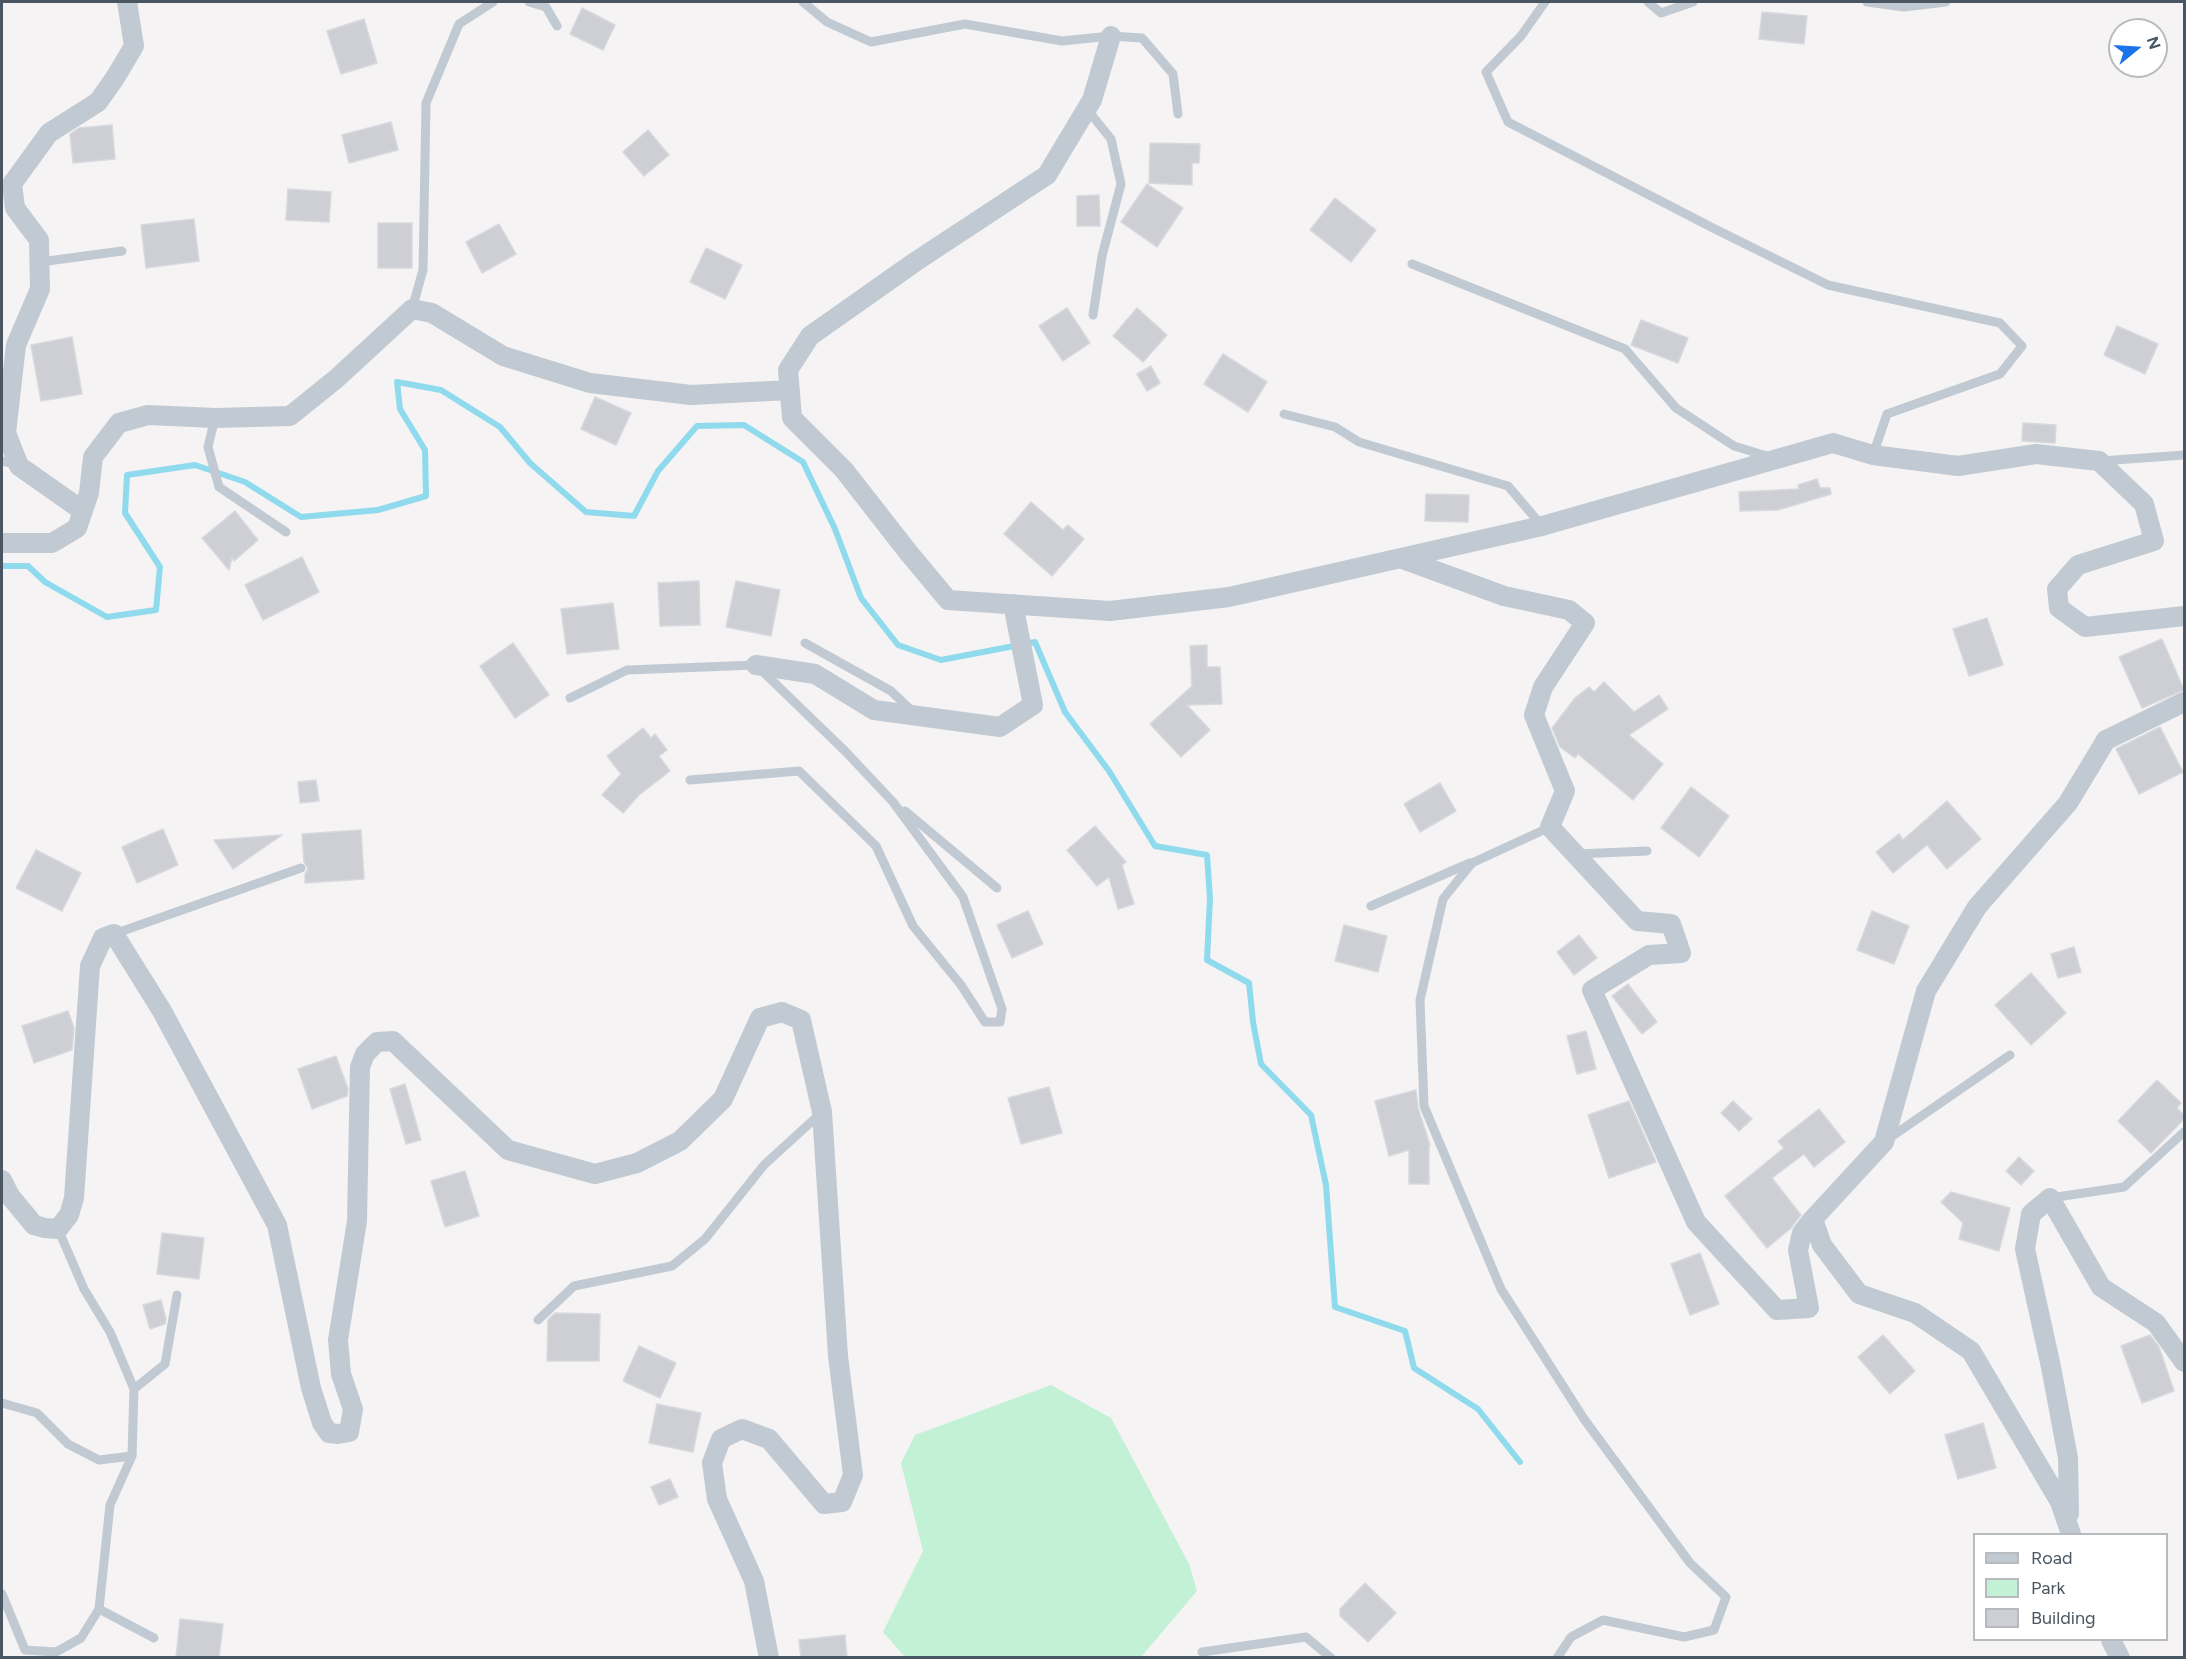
<!DOCTYPE html>
<html>
<head>
<meta charset="utf-8">
<style>
	body { margin:0 }
	#map { position:relative; width:2186px; height:1659px; overflow:hidden; background:#f5f3f3; font-family:Figtree,sans-serif }
	canvas { display:block }
	.frame { position:absolute; inset:0; border:3px solid #4a5661; pointer-events:none }
	.legend { position:absolute; left:1973px; top:1533px; width:195px; height:108px; box-sizing:border-box; background:#fff; border:2px solid #b7bbc0; margin:0; padding:8px 10px; list-style:none; font-size:18px; color:#4a5661 }
	.legend li { display:flex; align-items:center; gap:12px; height:30px }
	.legend b { width:30px; border:2px solid #b7bbc0 }
	.north { position:absolute; left:2108px; top:18px; width:60px; height:60px; box-sizing:border-box; background:#fff; border:2px solid #b7bbc0; border-radius:50%; rotate:72deg; font-size:16px; font-weight:700; line-height:24px; text-align:center; color:#4a5661 }
	.north::after { content:''; display:block; margin:auto; width:21px; height:27px; background:#1a73e8; clip-path:polygon(50% 0,100% 100%,50% 72%,0 100%) }
</style>
</head>
<body>
<div id="map">
<canvas width="2186" height="1659"></canvas>
<div class="frame"></div>
<ul class="legend">
<li><b style="height:8px;background:#c1cad2"></b>Road</li>
<li><b style="height:16px;background:#c3f1d5"></b>Park</li>
<li><b style="height:16px;background:#cdcfd5"></b>Building</li>
</ul>
<div class="north">N</div>
</div>
<script>
const ctx = document.querySelector('canvas').getContext('2d');
ctx.lineJoin = 'round';
function fillPath(path, color) { ctx.fillStyle = color; ctx.fill(path, 'evenodd'); }
const shape = rows => new Path2D(rows.map(r => 'M' + r).join(''));
function strokePath(path, color, width, dash) { ctx.strokeStyle = color; ctx.lineWidth = width; ctx.lineCap = dash ? 'butt' : 'round'; ctx.setLineDash(dash || []); ctx.stroke(path); }
const green = shape([
	[1051,1385,1111,1418,1189,1564,1197,1591,1141,1657,905,1657,883,1632,923,1551,901,1463,915,1435]
]);
const stream = shape([
	[2,566,28,566,45,582,107,617,156,610,160,567,125,513,127,475,195,465,245,482,301,517,378,510,426,496,425,450,400,409,397,382,441,390,500,427,530,463,586,512,634,516,658,471,697,426,744,425,803,462,835,529,861,598,898,645,941,660,1035,642,1065,712,1109,771,1155,846,1207,855,1210,898,1207,960,1249,983,1253,1022,1261,1064,1311,1115,1326,1185,1335,1307,1405,1331,1414,1368,1478,1409,1520,1462]
]);
const building = shape([
	[582,8,615,25,603,50,570,34,582,8],
	[1762,12,1807,16,1804,44,1759,39,1762,12],
	[364,19,377,63,341,74,327,31,364,19],
	[391,122,398,150,349,163,342,135,391,122],
	[112,125,115,159,73,163,70,134,79,128,112,125],
	[648,130,669,155,644,176,623,152,648,130],
	[1150,143,1200,144,1199,163,1192,163,1192,185,1149,183,1150,143],
	[1147,184,1183,208,1157,247,1121,222,1147,184],
	[288,189,331,192,329,222,286,220,288,189],
	[1099,195,1100,226,1077,226,1077,196,1099,195],
	[1335,198,1376,230,1351,262,1310,230,1335,198],
	[194,219,199,261,146,268,141,225,194,219],
	[378,223,412,223,412,268,378,268,378,223],
	[499,224,516,254,482,273,466,242,499,224],
	[706,248,742,265,725,299,690,282,706,248],
	[1067,308,1090,343,1063,361,1039,326,1067,308],
	[1137,308,1167,335,1143,362,1113,336,1137,308],
	[1641,320,1688,338,1678,363,1631,345,1641,320],
	[2117,326,2158,344,2145,374,2104,355,2117,326],
	[72,337,82,394,41,401,31,345,72,337],
	[1223,354,1267,382,1248,412,1204,384,1223,354],
	[1151,366,1160,383,1147,391,1137,374,1151,366],
	[595,397,631,413,616,445,581,429,595,397],
	[2023,423,2056,425,2055,443,2022,441,2023,423],
	[1817,479,1820,488,1830,488,1831,494,1778,510,1740,511,1739,492,1799,489,1798,485,1817,479],
	[1426,494,1469,495,1468,522,1425,521,1426,494],
	[1031,502,1063,530,1068,525,1084,539,1052,576,1004,534,1031,502],
	[235,511,258,540,234,561,232,557,229,570,202,538,235,511],
	[302,557,319,592,263,620,245,585,302,557],
	[699,581,700,625,660,626,658,583,699,581],
	[736,581,780,590,771,636,726,627,736,581],
	[613,603,619,649,567,654,561,609,613,603],
	[1987,618,2003,665,1969,676,1953,629,1987,618],
	[2162,639,2184,690,2142,708,2119,657,2162,639],
	[513,643,549,695,515,718,480,666,513,643],
	[1207,645,1207,667,1220,667,1222,704,1187,705,1210,730,1181,757,1150,724,1192,686,1190,646,1207,645],
	[1604,682,1634,712,1659,695,1668,709,1629,735,1663,764,1633,800,1578,754,1575,758,1560,747,1552,728,1575,698,1589,687,1594,692,1604,682],
	[2160,727,2183,772,2139,794,2116,749,2160,727],
	[643,728,651,738,655,734,667,750,659,756,670,771,639,795,623,813,602,795,621,774,607,756,643,728],
	[316,780,319,801,300,803,298,782,316,780],
	[1440,783,1456,811,1420,832,1404,804,1440,783],
	[1691,787,1729,816,1699,857,1661,828,1691,787],
	[1947,801,1981,839,1947,869,1927,845,1893,873,1876,852,1899,834,1903,840,1947,801],
	[1095,826,1126,862,1122,865,1134,904,1118,909,1109,877,1097,886,1067,850,1095,826],
	[163,829,178,865,137,883,122,847,163,829],
	[361,830,364,879,305,883,305,874,308,869,304,862,302,834,361,830],
	[282,835,233,869,214,840,282,835],
	[36,850,81,873,62,911,16,888,36,850],
	[1028,911,1043,944,1012,958,997,925,1028,911],
	[1872,911,1909,926,1894,964,1857,950,1872,911],
	[1344,925,1387,936,1378,972,1335,961,1344,925],
	[1579,935,1597,958,1574,975,1557,952,1579,935],
	[2074,947,2081,972,2058,978,2051,954,2074,947],
	[2031,973,2066,1013,2031,1045,1995,1005,2031,973],
	[1628,984,1657,1022,1642,1034,1612,996,1628,984],
	[68,1011,74,1028,72,1050,34,1063,22,1026,68,1011],
	[1586,1031,1596,1069,1577,1074,1567,1036,1586,1031],
	[336,1056,348,1089,347,1096,312,1109,298,1069,336,1056],
	[2157,1080,2181,1103,2177,1108,2184,1115,2184,1119,2151,1153,2118,1121,2157,1080],
	[405,1084,421,1140,406,1144,390,1089,405,1084],
	[1049,1087,1062,1133,1021,1144,1008,1098,1049,1087],
	[1416,1090,1418,1108,1430,1145,1429,1145,1429,1184,1409,1184,1409,1150,1389,1156,1375,1101,1416,1090],
	[1629,1101,1656,1162,1609,1178,1588,1115,1629,1101],
	[1733,1101,1752,1119,1739,1131,1721,1113,1733,1101],
	[1819,1109,1845,1142,1814,1167,1804,1154,1772,1178,1801,1215,1791,1228,1767,1248,1725,1196,1784,1148,1778,1141,1819,1109],
	[2019,1157,2034,1171,2021,1185,2006,1171,2019,1157],
	[465,1171,479,1216,445,1227,431,1181,465,1171],
	[1951,1192,2010,1208,1999,1251,1959,1239,1963,1223,1941,1202,1951,1192],
	[162,1233,204,1238,199,1279,157,1274,162,1233],
	[1700,1253,1719,1304,1690,1315,1671,1264,1700,1253],
	[161,1300,166,1319,165,1324,150,1329,143,1305,161,1300],
	[555,1313,600,1314,599,1361,547,1361,548,1320,555,1313],
	[1883,1335,1915,1371,1890,1394,1858,1357,1883,1335],
	[2150,1335,2159,1347,2174,1391,2142,1403,2121,1346,2150,1335],
	[639,1346,676,1363,660,1398,623,1381,639,1346],
	[657,1404,701,1413,693,1452,649,1443,657,1404],
	[1983,1423,1996,1468,1958,1479,1945,1435,1983,1423],
	[670,1479,678,1497,659,1505,651,1487,670,1479],
	[1365,1583,1396,1613,1368,1642,1340,1616,1340,1609,1365,1583],
	[180,1619,223,1624,219,1658,176,1658,180,1619],
	[845,1635,847,1658,801,1658,799,1640,845,1635]
]);
const lane = shape([
	[529,2,546,7,557,26],
	[803,2,827,22,871,42,965,24,1062,41,1111,36,1142,38,1173,74,1178,114],
	[1545,2,1521,36,1486,72,1508,122,1711,227,1828,285,2000,323,2022,346,2000,374,1887,414,1873,455],
	[1648,2,1661,13,1693,2],
	[1867,2,1904,7,1946,2],
	[1086,108,1111,139,1121,184,1102,256,1093,315],
	[40,262,122,251],
	[1412,264,1625,349,1676,408,1734,446,1770,457],
	[412,309,423,270,426,103,459,24,493,2],
	[1284,414,1335,427,1359,442,1508,486,1542,526],
	[215,418,208,447,219,487,286,532],
	[2,461,17,465],
	[2101,461,2184,455],
	[805,643,891,691,913,712],
	[570,698,627,670,756,665,845,751,893,802,963,897,1002,1009,1000,1022,985,1022,961,985,913,926,876,846,799,771,690,780],
	[905,811,997,888],
	[1550,827,1472,863,1443,899,1420,1000,1424,1106,1501,1289,1584,1419,1690,1563,1726,1597,1714,1630,1684,1637,1603,1620,1571,1637,1557,1658],
	[1577,854,1647,851],
	[1371,906,1470,863],
	[114,934,301,868],
	[1888,1139,2010,1055],
	[2050,1198,2124,1187,2184,1132],
	[538,1320,574,1286,672,1266,705,1239,764,1165,821,1113],
	[134,1389,165,1364,177,1295],
	[2,1403,37,1413,68,1444,99,1460,132,1456,134,1389,110,1332,84,1289,58,1229],
	[2,1594,25,1650,56,1652,81,1638,99,1609,110,1505,132,1456],
	[99,1609,154,1638],
	[1202,1652,1306,1637,1331,1658]
]);
const street = shape([
	[1111,36,1092,100,1047,175,915,262,810,336,788,370,792,418,844,470,908,552,948,600,1110,611,1229,597,1542,526,1833,443,1873,455,1958,466,2036,454,2099,461,2144,504,2154,541,2078,565,2057,589,2059,608,2085,627,2184,616],
	[83,511,19,466,6,433,16,345,40,289,39,240,15,208,12,184,49,133,98,102,115,78,134,46,127,2],
	[2,543,52,543,77,528,89,493,93,457,119,423,148,415,215,418,290,416,336,379,412,309,432,313,503,356,590,383,691,395,790,390],
	[1400,558,1504,596,1569,610,1585,623,1543,687,1534,715,1565,791,1550,827,1637,921,1671,924,1681,953,1649,955,1592,990,1696,1222,1777,1310,1809,1308,1798,1250,1802,1233,1813,1219],
	[756,665,815,674,874,710,1000,727,1033,705,1013,604],
	[2,1180,10,1196,34,1225,45,1228,58,1229,69,1215,74,1198,90,966,103,938,114,934,162,1011,277,1225,311,1388,322,1423,329,1433,338,1434,349,1432,353,1409,341,1374,338,1340,357,1221,360,1067,365,1054,377,1042,393,1041,508,1150,595,1174,637,1163,680,1141,723,1099,760,1018,782,1012,801,1020,822,1112,838,1356,853,1475,842,1502,824,1504,769,1439,742,1429,721,1439,712,1463,717,1499,754,1581,769,1658],
	[2069,1514,2068,1458,2051,1367,2025,1249,2031,1214,2050,1198,2101,1287,2156,1323,2184,1362],
	[2071,1534,2060,1502,1971,1351,1915,1313,1859,1294,1822,1245,1813,1219,1884,1142,1926,991,1977,907,2068,803,2106,740,2184,702],
	[2111,1640,2120,1658]
]);
fillPath(green, '#c3f1d5');
strokePath(stream, '#90daee', 6);
fillPath(building, '#cdcfd5');
strokePath(building, '#d7d9de', 1.5);
strokePath(lane, '#c1cad2', 9);
strokePath(street, '#c1cad2', 20);
</script>
</body>
</html>
